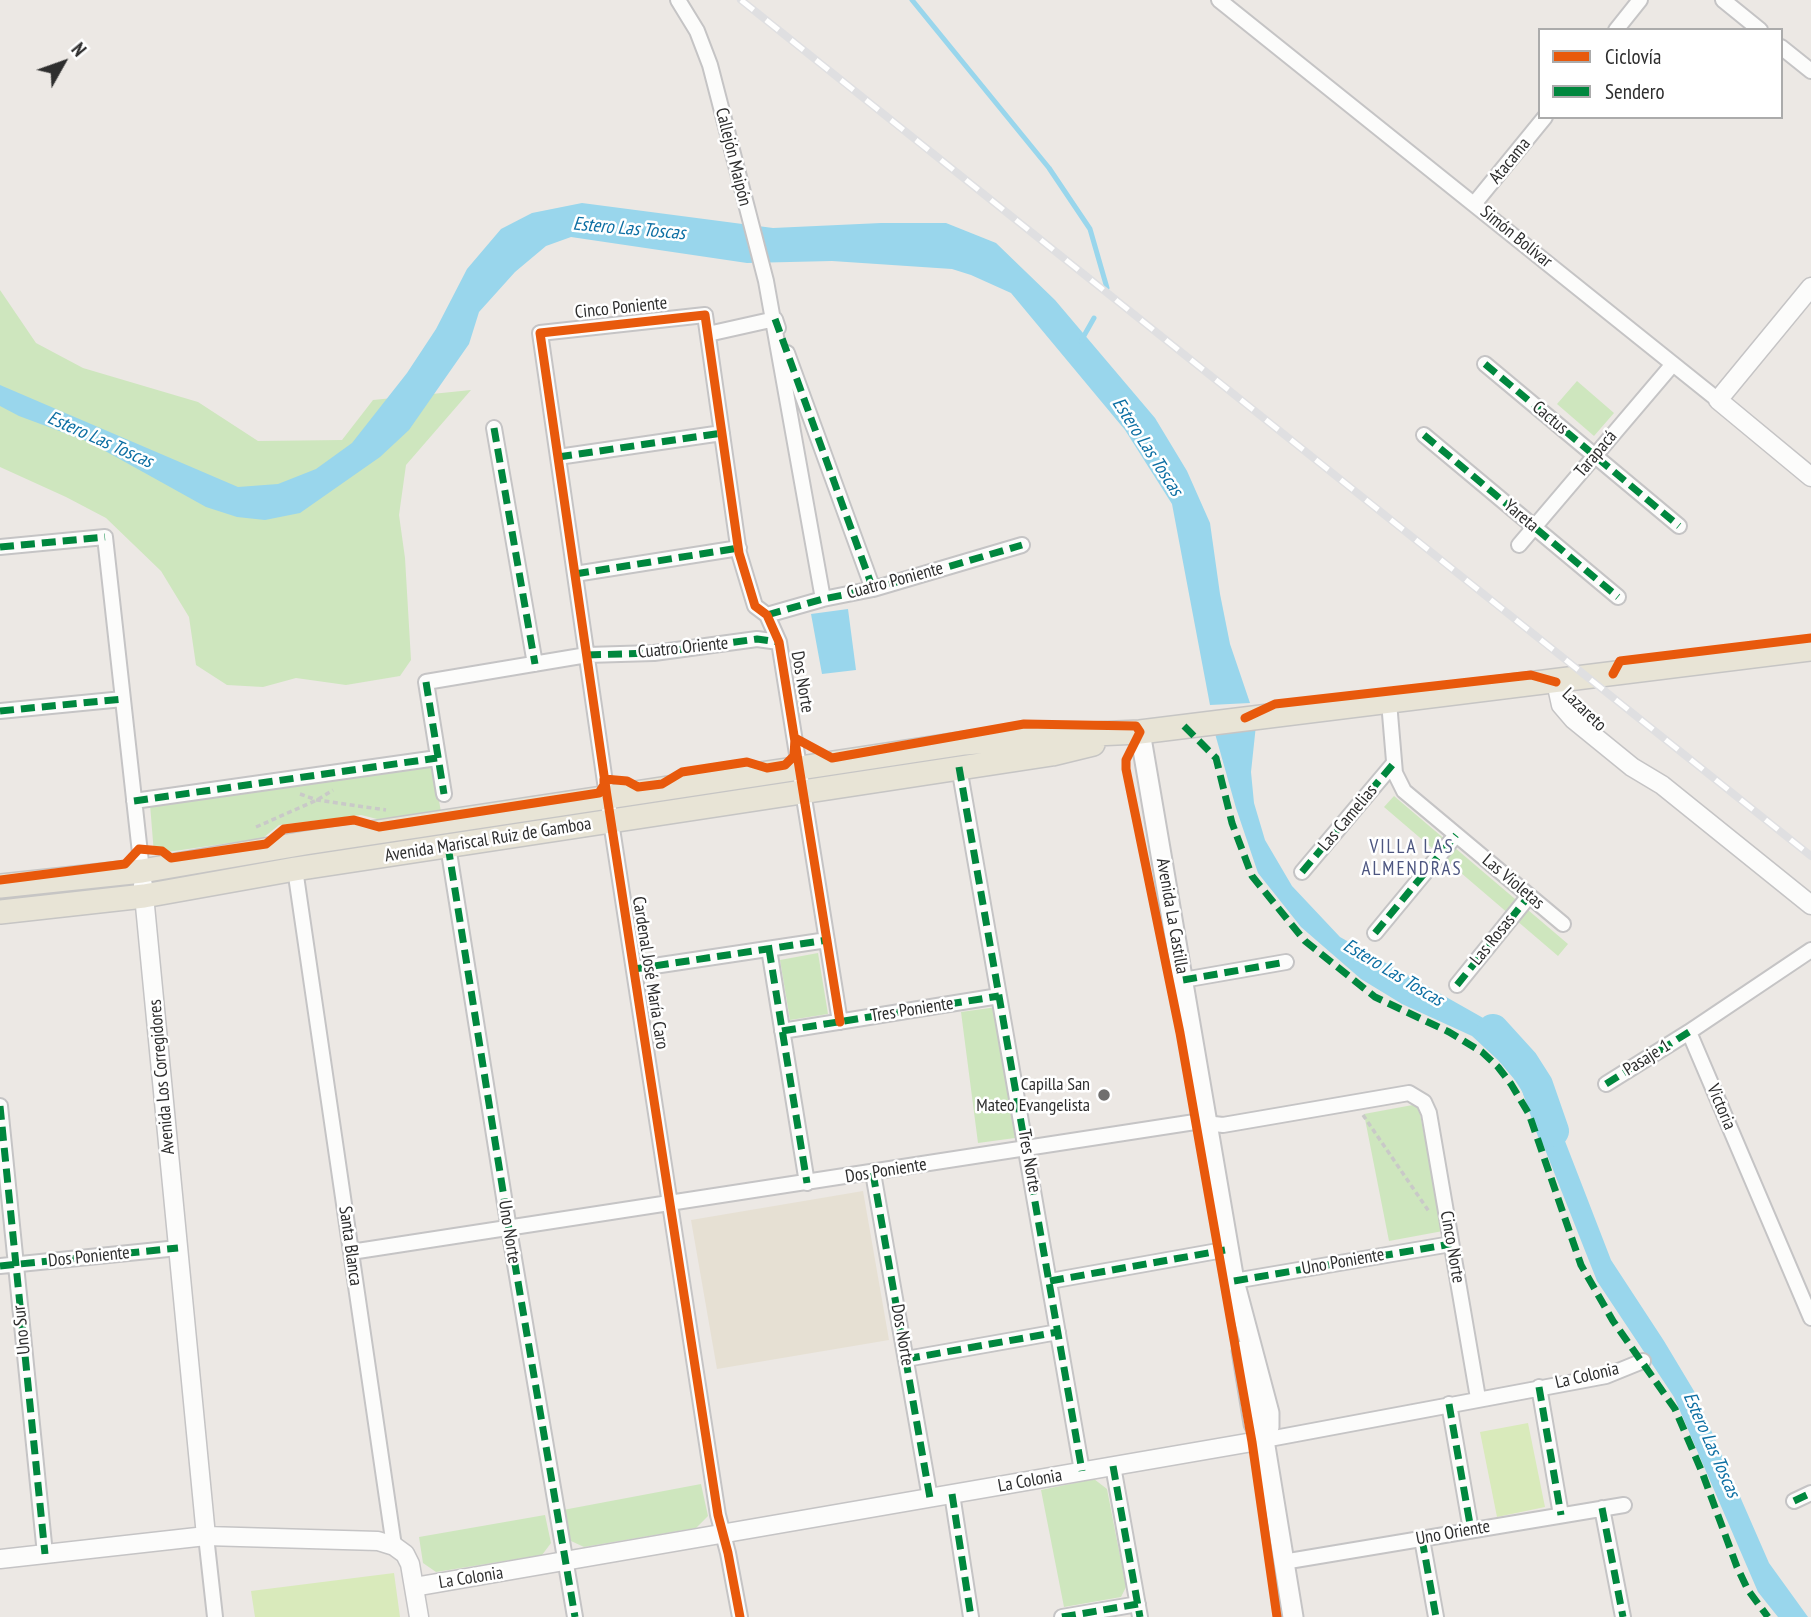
<!DOCTYPE html>
<html>
<head>
<meta charset="utf-8">
<style>
	body { margin:0 }
	#map { position:relative; width:1811px; height:1617px; overflow:hidden; background:#ece8e4; font-family:"PT Sans Narrow",sans-serif }
	canvas { display:block }
	.legend { position:absolute; left:1538px; top:28px; width:245px; height:91px; box-sizing:border-box; background:#fff; border:2px solid #ababab; margin:0; padding:9px 12px; list-style:none; font-size:21px; color:#2e2e2e }
	.legend li { display:flex; align-items:center; gap:14px; height:35px }
	.legend b { width:35px; border:2px solid #ababab }
	.north { position:absolute; left:28px; top:28px; width:70px; height:70px; -webkit-text-stroke:5px #fff; paint-order:stroke; rotate:50deg; font-size:19px; font-weight:700; line-height:28px; text-align:center; color:#2e2e2e }
	.north::after { content:''; display:block; margin:auto; width:24px; height:32px; background:#2e2e2e; clip-path:polygon(50% 0,100% 100%,50% 72%,0 100%) }
</style>
</head>
<body>
<div id="map">
<canvas width="1811" height="1617"></canvas>
<ul class="legend">
<li><b style="height:9px;background:#e8590c"></b>Ciclovía</li>
<li><b style="height:9px;background:#00873e"></b>Sendero</li>
</ul>
<div class="north">N</div>
</div>
<script>
const ctx = document.querySelector('canvas').getContext('2d');
ctx.lineJoin = 'round';
function fillPath(path, color) { ctx.fillStyle = color; ctx.fill(path, 'evenodd'); }
const shape = rows => new Path2D(rows.map(r => 'M' + r).join(''));
function strokePath(path, color, width, dash) { ctx.strokeStyle = color; ctx.lineWidth = width; ctx.lineCap = dash ? 'butt' : 'round'; ctx.setLineDash(dash || []); ctx.stroke(path); }
function write(font, color, halo, rows, align = 'center') {
  ctx.font = font + ' "PT Sans Narrow",sans-serif'; ctx.lineWidth = 5; ctx.setLineDash([]); ctx.textBaseline = 'middle'; ctx.strokeStyle = halo; ctx.fillStyle = color; for (const [text, x, y, turn = 0] of rows) {
    ctx.save(); ctx.translate(x, y); ctx.rotate((+turn || 0) * Math.PI / 180); ctx.textAlign = isNaN(turn) ? turn : align; if (halo) ctx.strokeText(text, 0, 0); ctx.fillText(text, 0, 0); ctx.restore();
  }
}
const education = shape([
	[863,1191,889,1340,717,1369,691,1220]
]);
const green = shape([
	[0,290,36,343,83,368,198,402,258,441,342,440,373,400,471,390,406,465,399,515,405,558,411,660,400,676,346,685,296,678,263,687,227,685,196,665,189,617,161,571,106,518,66,497,0,467],
	[1577,381,1614,413,1594,436,1557,404],
	[433,767,441,812,381,820,361,815,279,825,263,838,154,854,150,804],
	[1394,796,1568,944,1558,956,1384,807],
	[818,953,828,1014,790,1020,780,960],
	[997,1007,1015,1138,978,1143,961,1012],
	[1418,1104,1443,1231,1389,1241,1364,1114],
	[1094,1479,1107,1489,1126,1587,1121,1597,1064,1607,1041,1490],
	[701,1484,708,1516,696,1528,584,1547,571,1541,563,1510],
	[545,1515,551,1543,542,1555,436,1572,423,1563,419,1537]
]);
const pitch = shape([
	[1528,1423,1545,1507,1497,1517,1480,1432],
	[394,1573,400,1617,255,1617,251,1591]
]);
const water = shape([
	[582,203,773,228,881,223,946,223,996,243,1055,300,1155,418,1187,471,1210,523,1220,594,1230,644,1250,703,1210,705,1172,504,1125,430,1011,293,971,275,952,269,832,261,747,263,571,237,546,246,515,272,479,312,469,344,409,430,380,457,300,513,265,520,237,517,206,507,89,442,19,416,0,406,0,385,238,487,278,484,316,469,352,443,407,373,436,329,467,269,501,229,532,213],
	[848,609,856,670,822,674,811,614],
	[1256,725,1251,772,1254,803,1265,840,1292,886,1340,937,1485,1019,1512,1047,1558,1123,1611,1260,1664,1341,1694,1391,1769,1563,1808,1617,1778,1617,1758,1592,1674,1397,1597,1281,1520,1086,1498,1060,1472,1036,1402,1004,1361,979,1301,927,1258,873,1236,808,1214,730]
]);
const stream = shape([
	[912,0,1049,168,1090,229,1107,288],
	[1081,341,1094,318]
]);
const river = shape([
	[1493,1030,1523,1063,1537,1085,1553,1131]
]);
const path = shape([
	[300,794,317,800,386,810],
	[256,827,317,800,333,790],
	[1363,1115,1430,1213]
]);
const minor = shape([
	[678,0,697,31,710,65,766,281,823,599],
	[1219,0,1718,400],
	[1723,0,1760,30],
	[1616,30,1640,0],
	[1781,47,1811,71],
	[1474,204,1545,117],
	[708,334,775,319,778,328],
	[787,353,873,589],
	[1485,364,1679,526],
	[494,428,535,664],
	[1424,435,1618,597],
	[558,457,722,433],
	[1519,545,1673,364],
	[0,547,105,537,142,871],
	[575,574,739,548],
	[767,615,823,599,873,589,1022,545],
	[1389,702,1395,773,1404,791,1563,924],
	[0,711,123,699],
	[959,767,1082,1471],
	[444,794,426,682,587,655,654,653,757,639,779,642],
	[134,801,437,758],
	[448,846,509,1229,575,1617],
	[295,869,394,1546],
	[1302,872,1394,763],
	[1375,933,1456,835],
	[769,949,807,1183],
	[634,969,827,940],
	[1183,980,1286,962],
	[1457,985,1529,896],
	[782,1031,999,996],
	[1689,1032,1811,1318],
	[1606,1084,1689,1032,1811,950],
	[0,1106,45,1554],
	[873,1173,930,1498],
	[351,1252,1195,1122,1223,1125,1409,1093,1424,1102,1429,1113,1478,1398],
	[0,1266,178,1248],
	[1050,1281,1229,1249],
	[1234,1281,1451,1244],
	[906,1359,1058,1332],
	[1539,1387,1561,1515],
	[1449,1404,1471,1530],
	[1264,1440,1606,1376,1643,1361],
	[1113,1466,1140,1617],
	[952,1494,971,1617],
	[1794,1501,1811,1493],
	[1602,1508,1623,1617],
	[206,1536,215,1617],
	[1422,1539,1436,1617],
	[1283,1562,1624,1505],
	[740,1617,728,1553,718,1515,607,796,540,333,705,315,739,553,755,606,767,615,779,642,840,1022],
	[1062,1617,1138,1604]
]);
const tertiary = shape([
	[1811,287,1718,400,1811,477],
	[1556,682,1561,705,1573,719,1632,767,1662,785,1811,905],
	[143,885,206,1536],
	[0,1559,206,1536,378,1541,394,1546,405,1554,410,1564,419,1617],
	[414,1587,1264,1440]
]);
const secondary = shape([
	[1140,732,1234,1281,1269,1413,1269,1427,1264,1440],
	[1242,1351,1254,1424,1264,1440,1293,1617]
]);
const primary = shape([
	[0,886,142,871,305,843,965,743,1049,736,1140,732,1811,649],
	[0,912,144,896,295,869,1052,754,1093,744]
]);
const rail = shape([
	[741,0,1811,856]
]);
const quiet = shape([
	[775,319,873,589],
	[1485,364,1679,526],
	[494,428,535,664],
	[1424,435,1618,597],
	[558,457,722,433],
	[0,547,105,537],
	[575,574,739,548],
	[767,615,823,599,873,589,1022,545],
	[587,655,654,653,757,639,779,642],
	[426,682,444,794],
	[0,711,123,699],
	[1184,726,1216,758,1232,823,1252,876,1305,941,1375,997,1449,1032,1482,1052,1498,1067,1511,1084,1529,1114,1581,1265,1613,1321,1675,1409,1702,1472,1737,1567,1748,1590,1768,1617],
	[959,767,1082,1471],
	[134,801,437,758],
	[448,846,509,1229,575,1617],
	[1302,872,1394,763],
	[1375,933,1456,835],
	[769,949,807,1183],
	[634,969,827,940],
	[1183,980,1286,962],
	[1457,985,1529,896],
	[782,1031,999,996],
	[1606,1084,1689,1032],
	[0,1106,45,1554],
	[873,1173,930,1498],
	[0,1266,178,1248],
	[1050,1281,1225,1250],
	[1234,1281,1451,1244],
	[906,1359,1058,1332],
	[1539,1387,1561,1515],
	[1449,1404,1471,1530],
	[1113,1466,1140,1617],
	[952,1494,971,1617],
	[1794,1501,1811,1493],
	[1602,1508,1623,1617],
	[1422,1539,1436,1617],
	[1062,1617,1138,1604]
]);
const cycleway = shape([
	[1613,674,1620,661,1811,638],
	[1245,718,1275,704,1531,675,1556,682],
	[0,880,125,864,139,849,162,851,171,858,266,844,284,829,354,820,379,827,599,793,604,785,604,779,627,781,638,787,662,784,682,772,747,762,767,768,785,765,794,756,795,738,832,758,1024,724,1136,726,1140,732,1126,760,1126,769,1180,1033,1252,1442,1277,1617],
	[740,1617,728,1553,718,1515,607,796,540,333,705,315,739,553,755,606,767,615,779,642,840,1022]
]);
const markers = [
	[1104,1095,7,"#706f6e"]
];
const streetNames = [
	["Callejón Maipón",733,157,76],
	["Atacama",1510,161,-51],
	["Simón Bolívar",1516,237,39],
	["Cinco Poniente",621,308,-6],
	["Cactus",1550,418,40],
	["Tarapacá",1596,454,-50],
	["Yareta",1521,516,40],
	["Cuatro Poniente",895,581,-15],
	["Cuatro Oriente",683,648,-6],
	["Dos Norte",802,682,80],
	["Lazareto",1584,710,44],
	["Las Camelias",1348,818,-50],
	["Avenida Mariscal Ruiz de Gamboa",488,840,-9],
	["Las Violetas",1513,882,40],
	["Avenida La Castilla",1172,916,80],
	["Las Rosas",1493,940,-51],
	["Cardenal José María Caro",650,973,81],
	["Tres Poniente",912,1010,-9],
	["Pasaje 1",1647,1058,-32],
	["Avenida Los Corregidores",162,1077,-95],
	["Victoria",1721,1107,67],
	["Tres Norte",1029,1161,80],
	["Dos Poniente",886,1171,-9],
	["Uno Norte",509,1232,81],
	["Santa Blanca",350,1246,82],
	["Cinco Norte",1452,1247,80],
	["Dos Poniente",89,1257,-6],
	["Uno Poniente",1343,1262,-10],
	["Uno Sur",22,1330,-96],
	["Dos Norte",902,1335,80],
	["La Colonia",1587,1376,-13],
	["La Colonia",1030,1481,-10],
	["Uno Oriente",1453,1533,-10],
	["La Colonia",471,1578,-9]
];
const poiNames = [
	["Capilla San",1090,1085],
	["Mateo Evangelista",1090,1106]
];
const waterNames = [
	["Estero Las Toscas",629,229,5],
	["Estero Las Toscas",100,440,24],
	["Estero Las Toscas",1147,447,57],
	["Estero Las Toscas",1393,973,31],
	["Estero Las Toscas",1711,1445,66]
];
const neighbourhoodNames = [
	["VILLA LAS",1412,848],
	["ALMENDRAS",1412,870]
];
fillPath(education, '#e6e0d3');
fillPath(green, '#cee6be');
fillPath(pitch, '#d9eabb');
fillPath(water, '#99d6ec');
strokePath(stream, '#99d6ec', 5);
strokePath(river, '#99d6ec', 32);
strokePath(minor, '#c5c4c5', 18);
strokePath(tertiary, '#c5c4c5', 21);
strokePath(secondary, '#c5c4c5', 23);
strokePath(primary, '#c6c5c4', 26);
strokePath(path, '#c9c9c8', 3.5, [5, 3.5]);
strokePath(minor, '#fcfcfb', 14);
strokePath(tertiary, '#fcfcfb', 18);
strokePath(secondary, '#fcfcfb', 19);
strokePath(primary, '#e8e4d6', 23);
strokePath(rail, '#dfdfe1', 8);
strokePath(rail, '#fff', 5, [16]);
strokePath(quiet, '#00873e', 7, [14, 7]);
strokePath(cycleway, '#e8590c', 9);
for (const [x, y, r, color] of markers) { const dot = new Path2D(); dot.arc(x, y, r, 0, 2 * Math.PI); ctx.fillStyle = color; ctx.fill(dot); strokePath(dot, '#fff', 2.5); }
write('18px', '#2e2e2e', '#fff', streetNames);
write('18px', '#2e2e2e', '#fff', poiNames, 'right');
write('italic 19px', '#0d6fa3', '#fff', waterNames);
ctx.letterSpacing = '2px';
write('19px', '#4d5680', '#fff', neighbourhoodNames);
ctx.letterSpacing = '0px';
</script>
</body>
</html>
